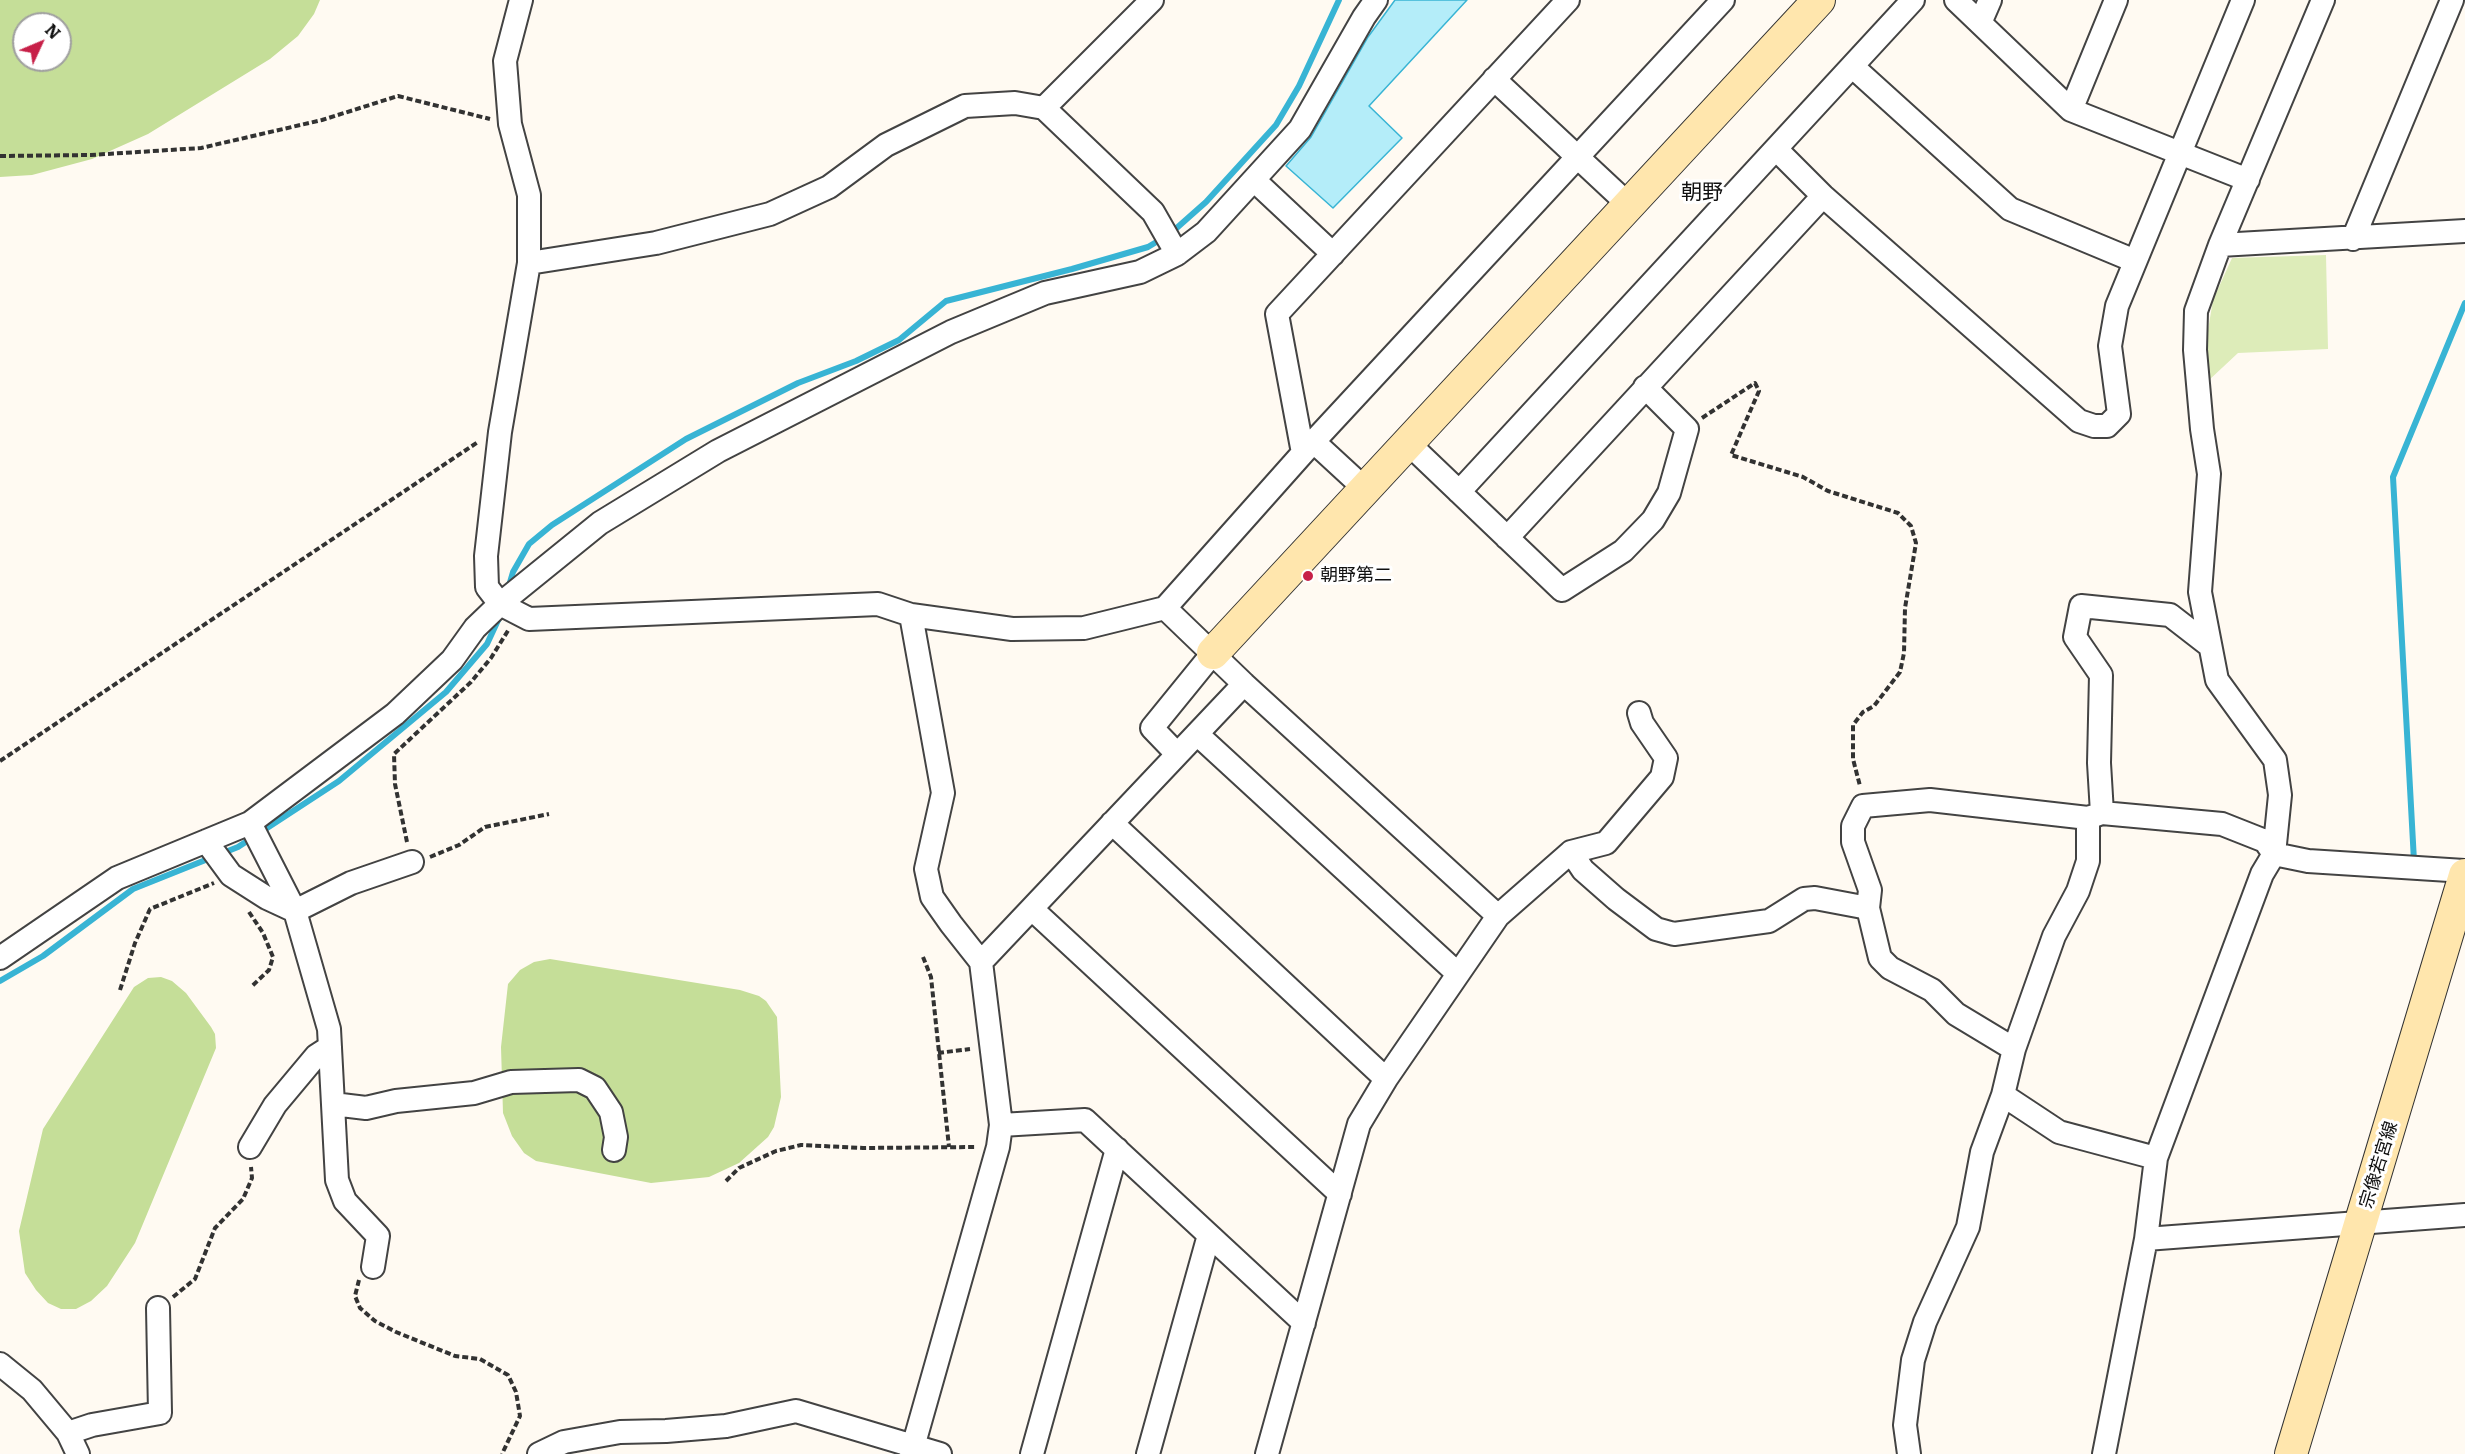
<!DOCTYPE html>
<html>
<head>
<meta charset="utf-8">
<style>
	body { margin:0 }
	#map { position:relative; width:2465px; height:1454px; overflow:hidden; background:#fffaf2; font-family:Literata,serif }
	canvas { display:block }
	.north { position:absolute; left:12px; top:12px; width:60px; height:60px; box-sizing:border-box; background:#fff; border:2px solid #9f9f9f; border-radius:50%; rotate:46deg; font-size:16px; font-weight:700; line-height:24px; text-align:center; color:#101010 }
	.north::after { content:''; display:block; margin:auto; width:21px; height:27px; background:#c72048; clip-path:polygon(50% 0,100% 100%,50% 72%,0 100%) }
</style>
</head>
<body>
<div id="map">
<canvas width="2465" height="1454"></canvas>
<div class="north">N</div>
</div>
<script>
const ctx = document.querySelector('canvas').getContext('2d');
ctx.lineJoin = 'round';
function fillPath(path, color) { ctx.fillStyle = color; ctx.fill(path, 'evenodd'); }
const shape = rows => new Path2D(rows.map(r => 'M' + r).join(''));
function strokePath(path, color, width, dash) { ctx.strokeStyle = color; ctx.lineWidth = width; ctx.lineCap = dash ? 'butt' : 'round'; ctx.setLineDash(dash || []); ctx.stroke(path); }
function write(font, color, halo, rows, align = 'center') {
  ctx.font = font + ' Literata,"Noto Sans JP",serif'; ctx.lineWidth = 6; ctx.setLineDash([]); ctx.textBaseline = 'middle'; ctx.strokeStyle = halo; ctx.fillStyle = color; for (const [text, x, y, turn = 0] of rows) {
    ctx.save(); ctx.translate(x, y); ctx.rotate((+turn || 0) * Math.PI / 180); ctx.textAlign = isNaN(turn) ? turn : align; if (halo) ctx.strokeText(text, 0, 0); ctx.fillText(text, 0, 0); ctx.restore();
  }
}
const green = shape([
	[2326,255,2328,349,2238,353,2208,381,2206,342,2213,300,2232,258]
]);
const forest = shape([
	[0,0,320,0,314,14,298,36,270,59,148,134,92,159,32,175,0,177],
	[24,24,60,24,60,60,24,60],
	[550,959,740,990,759,996,766,1001,777,1017,781,1097,774,1127,768,1137,739,1163,709,1177,651,1183,536,1161,524,1153,512,1136,503,1113,501,1047,508,984,520,970,534,962],
	[161,977,172,981,186,993,211,1027,215,1034,216,1048,135,1243,107,1286,91,1301,76,1309,61,1309,48,1303,36,1290,25,1273,19,1231,43,1129,134,987,148,978]
]);
const water = shape([
	[1395,0,1467,0,1369,106,1402,138,1333,208,1286,166,1311,137,1368,37,1395,0]
]);
const stream = shape([
	[1171,233,1206,202,1276,125,1299,86,1339,0],
	[508,589,513,572,529,544,552,525,686,439,798,383,856,361,899,340,946,301,1072,269,1148,247,1163,238],
	[2414,861,2393,477,2465,303],
	[0,981,43,956,133,889,238,847,339,781,446,692,487,644,500,616]
]);
const path = shape([
	[0,156,91,155,201,148,322,120,398,96,490,119],
	[1702,418,1755,383,1759,391,1731,455,1803,477,1828,491,1898,513,1911,526,1916,543,1905,608,1904,653,1900,672,1874,706,1863,712,1853,725,1853,759,1860,786],
	[0,761,478,442],
	[407,842,395,784,394,754,471,682,491,658,509,629],
	[430,857,459,845,485,827,549,814],
	[249,912,263,933,273,957,269,970,251,987],
	[923,957,931,977,949,1147],
	[120,990,135,943,150,909,214,883],
	[938,1053,970,1049],
	[726,1181,739,1168,776,1151,801,1145,863,1148,977,1147],
	[359,1280,355,1296,360,1308,375,1321,396,1332,455,1356,480,1359,508,1375,516,1392,520,1416,502,1454],
	[173,1297,195,1279,215,1228,243,1199,252,1178,251,1167]
]);
const street = shape([
	[521,0,505,61,510,124,529,195,529,263,500,432,486,556,487,587,500,604,529,619,878,604,911,615,1012,629,1084,628,1165,608,1303,453,1723,0],
	[1956,0,2071,110,2248,180],
	[1980,23,1990,0],
	[1853,67,2010,209,2135,261],
	[1494,79,1630,206],
	[1044,108,1152,0],
	[2071,110,2116,0],
	[1776,149,1823,196,2079,421,2094,426,2107,426,2119,414,2110,346,2117,306,2243,0],
	[1254,180,1333,254],
	[2353,239,2452,0],
	[2220,245,2465,231],
	[529,263,656,243,770,214,829,187,886,145,965,106,1015,103,1044,108,1153,212,1177,254],
	[1314,442,1365,489],
	[1408,443,1562,590,1623,551,1653,520,1669,493,1687,429,1645,387],
	[1303,453,1277,314,1568,0],
	[1459,492,1913,0],
	[1507,538,1823,196],
	[1165,608,1244,684,1498,916],
	[911,615,943,793,926,869,932,897,951,924,981,962,1001,1125,998,1147,911,1454],
	[1197,734,1457,973],
	[1177,754,1152,728,1213,653],
	[2102,813,2099,763,2101,675,2075,637,2081,606,2170,615,2210,646],
	[250,823,295,911,329,1029,337,1180,345,1201,378,1236,373,1267],
	[1112,823,1386,1079],
	[206,841,231,875,267,898,295,911,351,883,412,862],
	[1571,852,1606,843,1662,777,1666,758,1642,723,1639,713],
	[1868,908,1880,958,1890,968,1932,990,1956,1014,2014,1049],
	[1033,910,1340,1194],
	[0,958,117,878,250,823,395,714,452,660,475,628,500,604,600,523,718,451,951,332,1045,293,1140,272,1177,254,1206,232,1300,129,1364,17,1376,0],
	[981,962,1244,684],
	[2003,1095,2059,1132,2156,1158],
	[333,1104,366,1108,396,1101,474,1093,511,1082,579,1080,595,1088,611,1112,616,1137,614,1150],
	[1001,1125,1085,1120,1304,1323],
	[250,1147,275,1105,316,1056,330,1047],
	[2146,1239,2465,1215],
	[0,1364,32,1390,68,1433,78,1454],
	[68,1433,92,1425,160,1413,158,1308],
	[539,1454,564,1442,620,1432,666,1431,726,1426,796,1411,940,1454],
	[1032,1454,1117,1149],
	[1148,1454,1209,1235],
	[1267,1454,1359,1124,1386,1079,1498,916,1571,852,1583,870,1616,899,1656,929,1674,934,1769,921,1804,899,1815,898,1868,908,1870,890,1853,842,1853,826,1863,806,1930,800,2088,818,2102,813,2222,824,2265,841,2274,854,2308,861,2465,871],
	[1909,1454,1905,1425,1913,1360,1925,1322,1968,1227,1982,1152,2003,1095,2014,1049,2054,936,2078,891,2088,861,2088,818],
	[2104,1454,2146,1239,2156,1158,2262,874,2274,854,2280,795,2275,760,2217,680,2200,592,2209,474,2202,429,2195,350,2196,311,2220,245,2323,0]
]);
const secondary = shape([
	[1213,653,1819,0],
	[2291,1454,2465,875]
]);
const markers = [
	[1308,576,6,"#c72048"]
];
const poiNames = [
	["朝野第二",1320,576]
];
const streetNames = [
	["宗像若宮線",2379,1165,-73]
];
const quarterNames = [
	["朝野",1702,193]
];
fillPath(green, '#ddecb9');
fillPath(forest, '#c5de98');
fillPath(water, '#b4edf9');
strokePath(water, '#38b4d4', 1.5);
strokePath(stream, '#38b4d4', 6);
strokePath(street, '#434343', 26);
strokePath(secondary, '#323232', 34);
strokePath(path, '#323232', 4, [6, 3]);
strokePath(street, '#fff', 22);
strokePath(secondary, '#ffe6ad', 32);
for (const [x, y, r, color] of markers) { const dot = new Path2D(); dot.arc(x, y, r, 0, 2 * Math.PI); ctx.fillStyle = color; ctx.fill(dot); strokePath(dot, '#fff', 2); }
write('18px', '#101010', '#fff', poiNames, 'left');
write('18px', '#101010', '#fff', streetNames);
write('21px', '#101010', '#fff', quarterNames);
</script>
</body>
</html>
